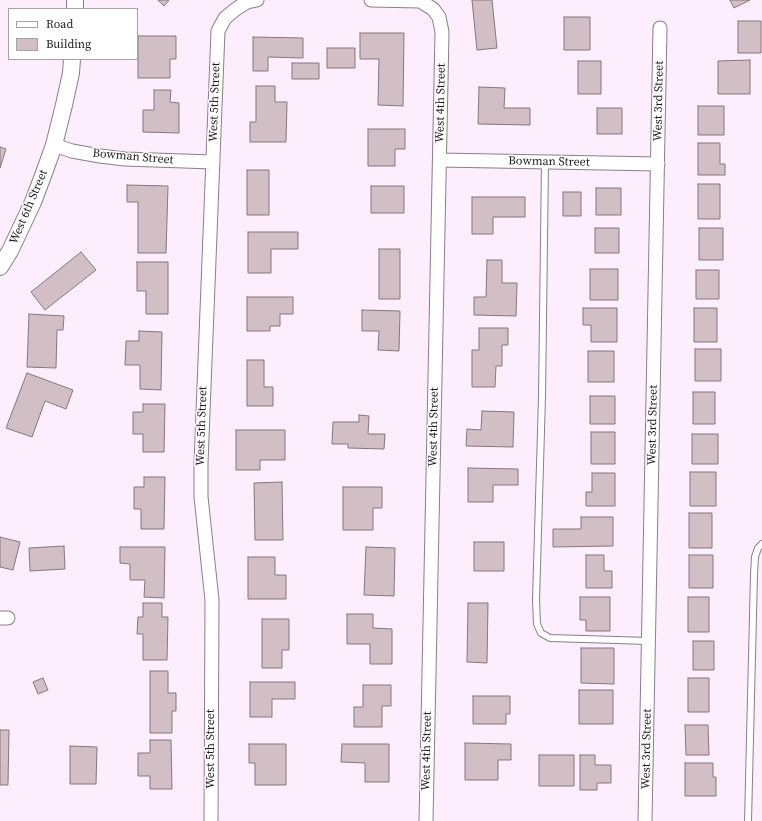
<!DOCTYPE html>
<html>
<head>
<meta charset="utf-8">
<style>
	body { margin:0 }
	#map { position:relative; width:762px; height:821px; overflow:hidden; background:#fceefc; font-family:"Source Serif 4",serif }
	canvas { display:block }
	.legend { position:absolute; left:8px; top:8px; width:130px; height:52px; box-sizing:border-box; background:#fff; border:1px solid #a5a3a5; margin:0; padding:5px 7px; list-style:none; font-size:12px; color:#1f1a1f }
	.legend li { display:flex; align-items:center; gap:8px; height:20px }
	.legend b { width:20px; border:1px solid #a5a3a5 }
</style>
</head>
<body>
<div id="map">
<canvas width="762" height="821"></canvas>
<ul class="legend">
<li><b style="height:5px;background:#fff"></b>Road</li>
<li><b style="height:11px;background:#d2bec5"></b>Building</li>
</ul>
</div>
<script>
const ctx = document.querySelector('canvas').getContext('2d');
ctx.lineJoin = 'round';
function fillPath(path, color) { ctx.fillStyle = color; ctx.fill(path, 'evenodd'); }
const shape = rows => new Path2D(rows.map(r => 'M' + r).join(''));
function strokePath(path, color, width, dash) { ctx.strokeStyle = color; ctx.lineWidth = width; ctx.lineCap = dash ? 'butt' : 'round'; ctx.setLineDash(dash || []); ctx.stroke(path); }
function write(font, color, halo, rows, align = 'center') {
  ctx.font = font + ' "Source Serif 4",serif'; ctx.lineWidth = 3; ctx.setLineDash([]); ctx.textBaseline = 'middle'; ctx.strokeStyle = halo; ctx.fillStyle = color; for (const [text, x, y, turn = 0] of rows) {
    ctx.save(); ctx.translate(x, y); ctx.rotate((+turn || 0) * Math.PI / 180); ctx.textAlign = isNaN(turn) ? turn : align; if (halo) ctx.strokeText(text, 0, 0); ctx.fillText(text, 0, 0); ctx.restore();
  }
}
const building = shape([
	[158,0,169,0,164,6,158,0],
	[472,0,492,0,497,48,477,50,472,0],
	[730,0,750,0,734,8,730,0],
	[564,17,590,17,590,50,564,50,564,17],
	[738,21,761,21,761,53,738,53,738,21],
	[360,33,404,33,403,106,378,105,379,59,360,59,360,33],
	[138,36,176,36,176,59,170,59,170,78,138,78,138,36],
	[253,37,303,38,303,58,268,57,268,71,253,71,253,37],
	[327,48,355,48,355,68,327,68,327,48],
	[750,60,750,94,718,94,718,61,750,60],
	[578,61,601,61,601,94,578,94,578,61],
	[292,63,319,63,319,79,292,79,292,63],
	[256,86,275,86,275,102,287,102,286,142,250,142,250,122,256,122,256,86],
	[479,87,505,88,504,108,530,108,530,125,478,124,479,87],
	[154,90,171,90,170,102,179,103,179,133,143,132,143,110,154,110,154,90],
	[698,106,724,106,724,135,698,135,698,106],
	[597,108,622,108,622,134,597,134,597,108],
	[368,129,405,129,405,149,395,149,395,166,368,166,368,129],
	[698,143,720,143,720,164,725,164,725,175,698,175,698,143],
	[0,147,6,149,0,168,0,147],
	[247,170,269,170,269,215,247,215,247,170],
	[698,184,720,184,720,219,698,219,698,184],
	[127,185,168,186,166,253,138,253,138,202,127,202,127,185],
	[371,186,404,186,404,213,371,213,371,186],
	[596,188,621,188,621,215,596,215,596,188],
	[563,192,581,192,581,216,563,216,563,192],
	[472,197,525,197,525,217,493,217,493,234,472,234,472,197],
	[595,228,619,228,619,253,595,253,595,228],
	[699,228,723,228,723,260,699,260,699,228],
	[248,232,298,232,298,249,271,249,271,273,248,273,248,232],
	[379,249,400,249,400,299,379,299,379,249],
	[81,252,96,270,45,310,31,292,81,252],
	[487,260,502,260,502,283,517,283,516,316,474,315,474,297,486,297,487,260],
	[137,262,168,262,168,314,146,314,146,291,137,291,137,262],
	[590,269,618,269,618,300,590,300,590,269],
	[696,270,719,270,719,299,696,299,696,270],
	[247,297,293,297,293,314,280,314,280,326,270,326,270,331,247,331,247,297],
	[583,308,617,308,617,342,591,342,591,325,583,325,583,308],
	[694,308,717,308,717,342,694,342,694,308],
	[362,310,400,311,399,351,378,350,379,331,362,331,362,310],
	[29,314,64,316,63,330,57,330,56,368,27,367,29,314],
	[479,328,508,328,508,345,502,345,502,366,496,366,495,387,472,387,472,350,479,350,479,328],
	[139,331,162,332,161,390,140,389,140,365,125,365,126,341,139,341,139,331],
	[695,349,721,349,721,381,695,381,695,349],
	[588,351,614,351,614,382,588,382,588,351],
	[247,360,264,360,264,387,273,387,273,406,247,406,247,360],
	[27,373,73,390,66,409,45,401,32,437,6,428,27,373],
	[693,392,715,392,715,424,693,424,693,392],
	[590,396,615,396,615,424,590,424,590,396],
	[143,404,165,404,164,452,143,452,143,434,133,434,133,412,143,412,143,404],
	[482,411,514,412,513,447,466,446,467,429,481,430,482,411],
	[359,415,369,416,368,434,385,434,384,449,348,448,348,444,332,444,333,422,359,422,359,415],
	[236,430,285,430,285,460,260,460,260,470,236,470,236,430],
	[591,432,615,432,615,464,591,464,591,432],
	[692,434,718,434,718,464,692,464,692,434],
	[468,468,518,469,518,485,493,485,493,502,468,502,468,468],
	[690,472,716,472,716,506,690,506,690,472],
	[592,473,615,473,615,506,586,506,586,492,592,492,592,473],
	[144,477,165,477,164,529,141,529,141,509,134,509,134,487,144,487,144,477],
	[282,482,283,540,255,540,254,483,282,482],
	[343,487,382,487,382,508,373,508,373,530,343,530,343,487],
	[689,513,712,513,712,548,689,548,689,513],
	[581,517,613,517,613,546,553,547,553,529,581,529,581,517],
	[0,537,20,542,13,570,0,567,0,537],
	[474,542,504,542,504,571,474,571,474,542],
	[64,546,65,569,30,571,29,548,64,546],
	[120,547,165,547,164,598,144,597,145,580,130,580,130,564,120,563,120,547],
	[366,547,395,548,394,596,364,595,366,547],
	[586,555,604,555,604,571,612,571,612,588,586,588,586,555],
	[689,555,713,555,713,588,689,588,689,555],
	[248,557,275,557,275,575,286,575,286,599,248,599,248,557],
	[580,597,610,597,610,631,586,631,586,620,580,620,580,597],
	[688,597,709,597,709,632,688,632,688,597],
	[143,603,162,603,162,617,168,617,167,660,143,660,143,634,137,634,138,617,143,617,143,603],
	[468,603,488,603,487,663,467,662,468,603],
	[347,614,373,614,373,628,392,629,392,664,370,664,370,644,347,644,347,614],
	[262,619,289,619,289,650,282,650,282,668,262,668,262,619],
	[693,641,714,641,714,670,693,670,693,641],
	[581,648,614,648,614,684,581,683,581,648],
	[150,671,168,671,168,693,176,693,176,711,172,711,172,733,150,733,150,671],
	[43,678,48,690,38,694,33,682,43,678],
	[688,678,709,678,709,712,688,712,688,678],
	[250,682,295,682,295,699,272,699,272,717,250,717,250,682],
	[363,685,391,685,391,706,382,706,382,727,354,727,354,707,363,707,363,685],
	[579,690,613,690,613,724,579,724,579,690],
	[473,696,510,696,510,714,506,714,506,724,473,724,473,696],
	[685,725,708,725,709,755,686,755,685,725],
	[0,730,9,730,8,785,0,785,0,730],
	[150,740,171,740,172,789,150,789,150,776,138,776,138,753,150,753,150,740],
	[465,743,511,744,511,760,498,760,498,780,465,780,465,743],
	[249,744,286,744,286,785,255,785,255,763,249,763,249,744],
	[342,744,389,744,389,782,365,782,365,763,341,762,342,744],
	[70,746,97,747,96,784,70,784,70,746],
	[539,755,574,755,574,786,539,786,539,755],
	[580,755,595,755,595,765,611,765,611,783,597,783,597,790,580,790,580,755],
	[685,763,713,763,713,777,716,777,716,796,685,796,685,763]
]);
const service = shape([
	[545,162,542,397,536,600,537,624,541,633,550,638,649,641],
	[748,821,754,574,755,557,758,548,762,544]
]);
const minor = shape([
	[371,0,420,1,433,9,439,17,442,32,426,821],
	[54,145,72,151,100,156,125,159,213,162],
	[440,160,658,164],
	[0,618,8,618],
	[211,821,212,600,201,497,201,463,218,31,225,18,236,9,247,2,257,0],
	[645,821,660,28]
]);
const tertiary = shape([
	[75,9,75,0],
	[0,267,10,251,33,202,44,173,54,145,64,105,71,73,72,59]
]);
const streetNames = [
	["West 3rd Street",659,101,-89],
	["West 5th Street",215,102,-88],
	["West 4th Street",441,103,-89],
	["Bowman Street",133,157,5],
	["Bowman Street",549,162,1],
	["West 6th Street",29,207,-67],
	["West 3rd Street",653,425,-89],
	["West 5th Street",202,426,-88],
	["West 4th Street",434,427,-89],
	["West 5th Street",211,749,-90],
	["West 3rd Street",647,749,-89],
	["West 4th Street",427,751,-89]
];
fillPath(building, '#d2bec5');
strokePath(building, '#88767c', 1);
strokePath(service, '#8b7e8b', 8);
strokePath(minor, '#8b7e8b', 15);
strokePath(tertiary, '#8b7e8b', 18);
strokePath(service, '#fff', 6);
strokePath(minor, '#fff', 13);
strokePath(tertiary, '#fff', 16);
write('12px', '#1f1a1f', '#fff', streetNames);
</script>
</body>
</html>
